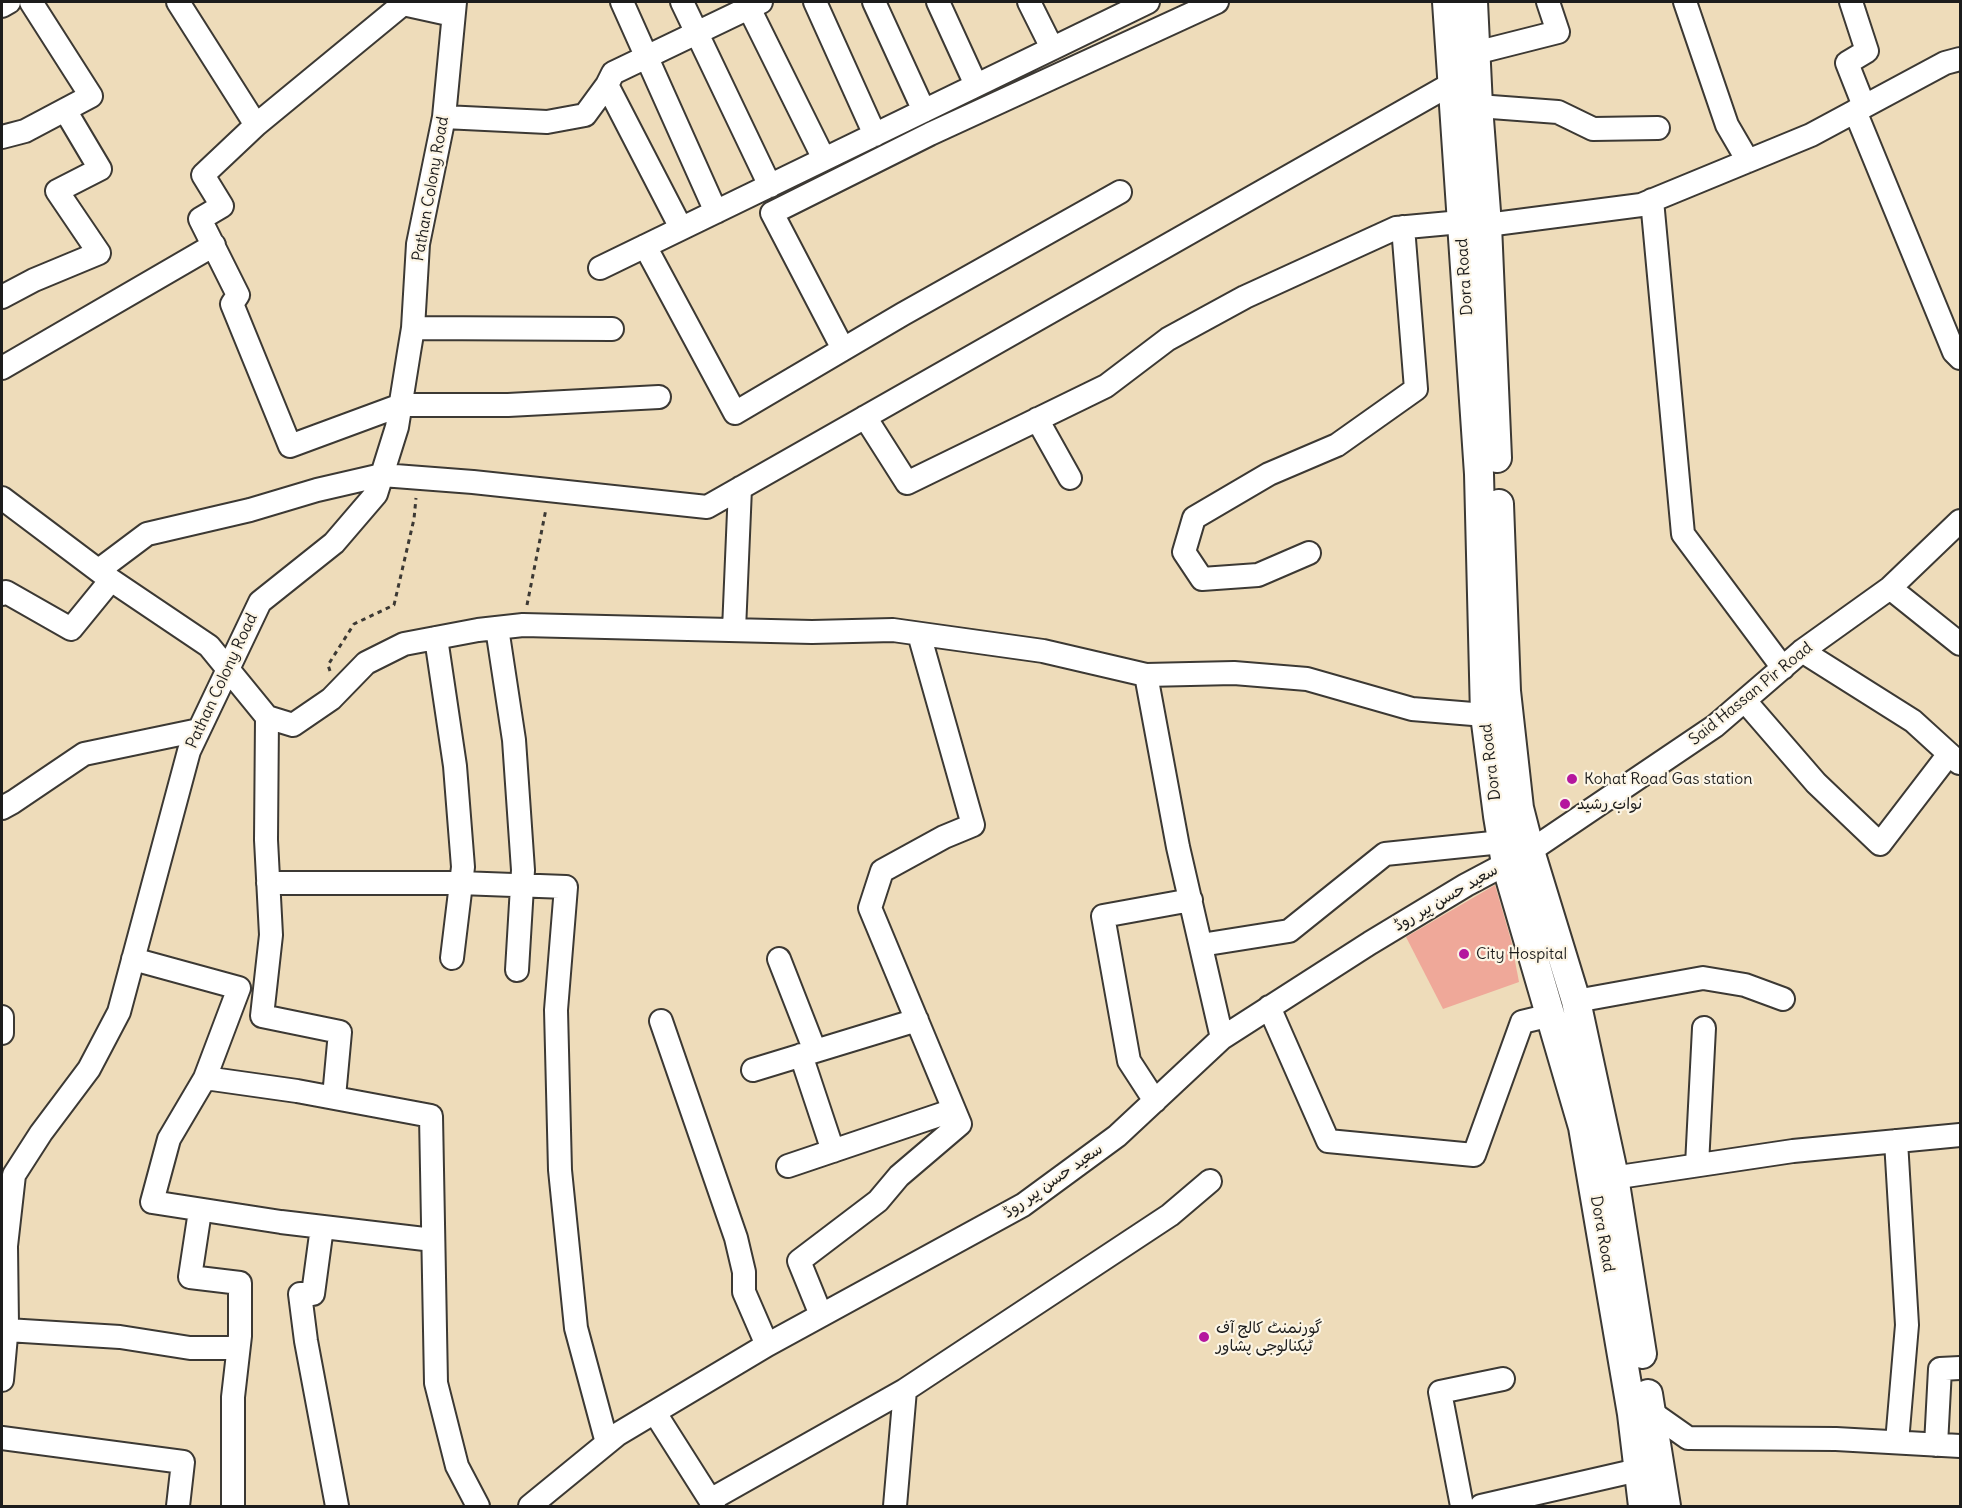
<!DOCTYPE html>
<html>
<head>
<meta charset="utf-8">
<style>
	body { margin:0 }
	#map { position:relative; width:1962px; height:1508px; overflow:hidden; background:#eedcba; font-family:Delius,sans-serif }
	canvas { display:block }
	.frame { position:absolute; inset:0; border:3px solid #1c1c1c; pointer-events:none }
</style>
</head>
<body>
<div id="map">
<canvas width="1962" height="1508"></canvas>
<div class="frame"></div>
</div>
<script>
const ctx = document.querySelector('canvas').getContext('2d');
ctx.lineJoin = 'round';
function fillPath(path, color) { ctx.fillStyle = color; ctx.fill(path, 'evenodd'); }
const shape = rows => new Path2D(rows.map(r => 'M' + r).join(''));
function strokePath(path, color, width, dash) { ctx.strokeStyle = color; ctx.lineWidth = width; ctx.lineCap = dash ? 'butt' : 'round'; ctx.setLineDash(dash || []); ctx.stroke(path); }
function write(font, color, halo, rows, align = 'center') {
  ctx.font = font + ' Delius,"Playpen Sans Arabic",sans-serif'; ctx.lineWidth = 4.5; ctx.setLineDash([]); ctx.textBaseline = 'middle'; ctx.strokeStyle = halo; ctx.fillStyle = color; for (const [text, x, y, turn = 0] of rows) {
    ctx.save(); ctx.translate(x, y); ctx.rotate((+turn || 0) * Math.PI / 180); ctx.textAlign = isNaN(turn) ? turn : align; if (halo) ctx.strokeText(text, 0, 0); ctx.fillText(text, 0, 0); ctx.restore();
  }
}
const building = shape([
	[1495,885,1511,940,1519,982,1443,1009,1406,937]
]);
const path = shape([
	[527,605,546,509],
	[330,671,328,665,354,624,394,605,414,519,416,498]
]);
const minor = shape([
	[178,2,256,125,403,4,453,15],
	[622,2,716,212],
	[682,2,770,186],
	[746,2,824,159],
	[815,2,875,135],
	[874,2,924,111],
	[938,2,976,85],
	[1029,2,1052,48],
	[1685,2,1727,125,1748,161],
	[1851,2,1867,51,1847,63,1864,106],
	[2,6,9,2],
	[1475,53,1558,32,1548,2],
	[607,85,681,228],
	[1478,106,1558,112,1593,129,1658,128],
	[1855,111,1954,352,1960,358],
	[444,117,547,122,585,115,607,85,613,73,761,2],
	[256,125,203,175,222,206,200,219,238,295,232,304,290,446,401,405,508,405,659,397],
	[2,137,25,131,91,96,31,2],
	[1652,200,1683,534,1783,668],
	[1487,225,1641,205,1811,135,1945,63,1960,59],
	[645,246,735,413,903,314,1120,192],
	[600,268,1148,2],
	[2,297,34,280,99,253,57,191,100,169,65,110],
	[413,328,612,329],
	[843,349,772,213,930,134,1217,2],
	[2,368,214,245],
	[865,417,907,483,1106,386,1168,339,1245,297,1396,228,1461,222],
	[1037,419,1070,478],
	[2,498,111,580,209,646,267,717,293,725,331,699,366,663,404,644,478,630,523,625,812,632,893,630,1043,651,1146,675,1234,673,1307,679,1412,709,1485,715],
	[1309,553,1258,575,1202,579,1184,552,1194,518,1269,474,1337,445,1416,389,1403,227],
	[99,570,147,534,250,510,317,490,382,475,473,482,707,507,1453,83],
	[1890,588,1960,644],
	[2,594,6,592,71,629,111,580],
	[497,628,514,740,523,870,517,970],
	[734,630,740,488],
	[436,638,455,766,463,867,452,958],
	[1802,651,1913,721,1959,763],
	[1146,675,1178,847,1222,1038],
	[1745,701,1816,783,1880,844,1949,754],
	[267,717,266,840,271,935,262,1016,340,1032,334,1097],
	[2,808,13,802,84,754,199,730],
	[268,883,460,883,566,887,556,1010,560,1170,576,1328,607,1443],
	[1201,945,1289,931,1385,854,1502,842],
	[133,959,239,988,205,1078,297,1091,431,1116,436,1383,457,1466,478,1506],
	[779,959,815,1051],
	[1576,1001,1703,978,1745,985,1783,999],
	[1269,1007,1328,1141,1474,1155,1522,1022,1551,1015],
	[2,1017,2,1033],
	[661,1021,736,1238,744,1272,744,1292,767,1345],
	[801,1055,833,1151],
	[753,1070,917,1020],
	[205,1078,169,1139,152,1202,281,1222,433,1240],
	[1155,1101,1129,1061,1103,916,1191,900],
	[1896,1141,1907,1325,1897,1442],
	[1697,1165,1704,1028],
	[788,1166,954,1110],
	[1599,1180,1793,1151,1960,1135],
	[200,1211,190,1277,240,1283,240,1336,233,1397,233,1506],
	[322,1227,313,1294,300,1294,306,1341,337,1506],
	[821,1315,799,1261,878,1201,899,1176,960,1124,870,908,882,871,944,837,973,825,919,634],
	[7,1330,120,1337,190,1348,238,1348],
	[2,1380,7,1325,6,1246,14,1175,41,1133,89,1069,119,1012,189,751,260,602,334,543,376,494,397,427,409,352,413,328,418,244,444,117,455,2],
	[1651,1412,1688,1438,1836,1439,1960,1446],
	[655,1413,714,1506],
	[2,1438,183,1462,178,1506],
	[1936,1445,1940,1369,1960,1368],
	[710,1500,905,1390],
	[530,1506,618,1434,767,1345,1023,1205,1117,1136,1222,1038,1370,943,1466,885,1530,851,1715,726,1802,651,1890,588,1960,521],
	[895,1506,905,1390,1170,1215,1210,1181],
	[1462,1506,1440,1392,1503,1379],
	[1481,1506,1638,1470]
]);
const major = shape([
	[1447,2,1479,474,1485,715,1498,816,1506,864,1583,1127,1632,1414,1643,1506],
	[1473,2,1478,106,1487,225,1497,458],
	[1499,504,1506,691,1519,808,1530,851,1576,1001,1614,1177,1642,1354],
	[1648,1394,1666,1506]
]);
const markers = [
	[1572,779,6,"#b5179e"],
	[1565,804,6,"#b5179e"],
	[1464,954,6,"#b5179e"],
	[1204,1337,6,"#b5179e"]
];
const streetNames = [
	["Pathan Colony Road",431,189,-80],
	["Dora Road",1465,277,-94],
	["Pathan Colony Road",222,681,-65],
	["Said Hassan Pir Road",1751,694,-39],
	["Dora Road",1491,762,-97],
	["سعید حسن پیر روڈ",1446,898,-30],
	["سعید حسن پیر روڈ",1053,1181,-35],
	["Dora Road",1602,1234,80]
];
const poiNames = [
	["Kohat Road Gas station",1584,779],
	["نواب رشید",1577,804],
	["City Hospital",1476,954],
	["گورنمنٹ کالج آف",1216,1328],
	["ٹیکنالوجی پشاور",1216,1346]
];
fillPath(building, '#efa899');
strokePath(minor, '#3c3934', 26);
strokePath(major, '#3c3934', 32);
strokePath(path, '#3c3934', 3, [4.5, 4.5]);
strokePath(minor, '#fff', 22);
strokePath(major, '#fff', 28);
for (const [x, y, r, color] of markers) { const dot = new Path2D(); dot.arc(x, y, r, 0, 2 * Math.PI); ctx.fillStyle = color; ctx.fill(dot); strokePath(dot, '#fcf5e5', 2); }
write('16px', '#1c1c1c', '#fcf5e5', streetNames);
write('16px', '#1c1c1c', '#fcf5e5', poiNames, 'left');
</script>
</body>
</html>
